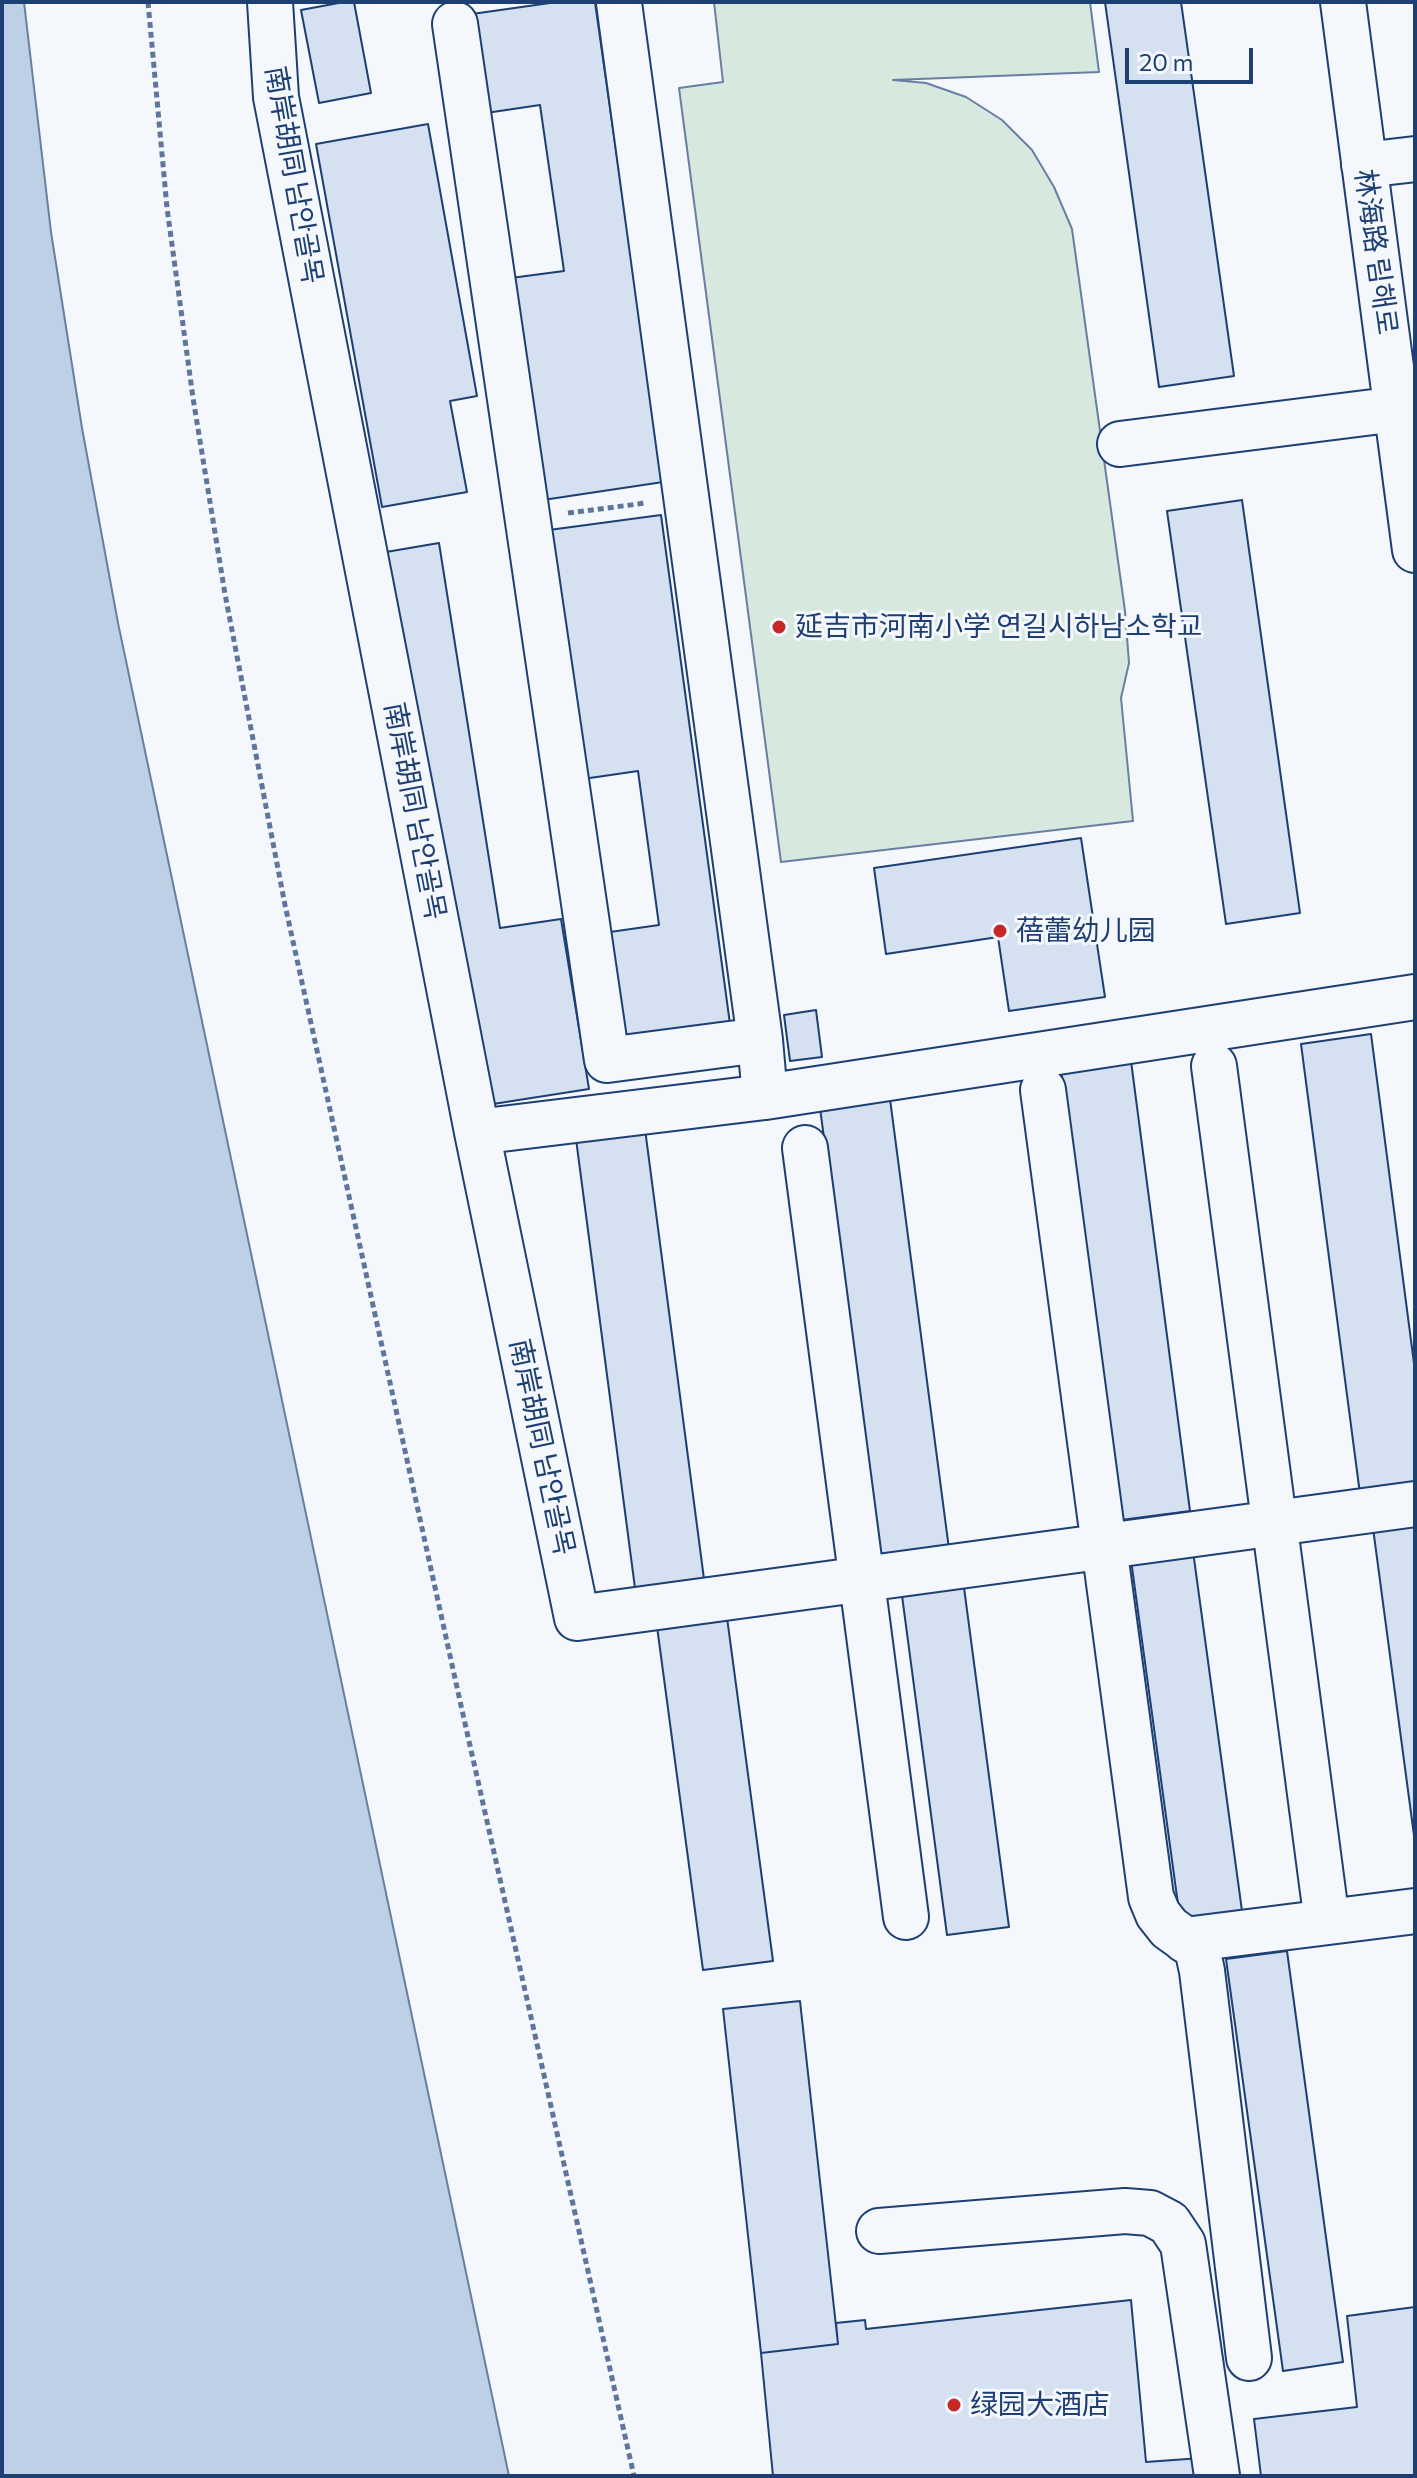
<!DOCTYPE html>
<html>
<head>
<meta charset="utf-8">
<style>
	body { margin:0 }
	#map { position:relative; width:1417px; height:2478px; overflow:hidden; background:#f4f7fb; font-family:Commissioner,sans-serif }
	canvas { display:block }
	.frame { position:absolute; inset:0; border:4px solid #1d3f73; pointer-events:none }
	.scale { position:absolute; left:1125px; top:48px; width:128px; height:36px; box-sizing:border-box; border:4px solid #1d3f73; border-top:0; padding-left:10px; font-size:24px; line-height:28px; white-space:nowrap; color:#1d3f73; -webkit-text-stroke:6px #f4f7fb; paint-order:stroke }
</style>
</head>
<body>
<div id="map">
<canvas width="1417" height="2478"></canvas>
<div class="frame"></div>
<div class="scale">20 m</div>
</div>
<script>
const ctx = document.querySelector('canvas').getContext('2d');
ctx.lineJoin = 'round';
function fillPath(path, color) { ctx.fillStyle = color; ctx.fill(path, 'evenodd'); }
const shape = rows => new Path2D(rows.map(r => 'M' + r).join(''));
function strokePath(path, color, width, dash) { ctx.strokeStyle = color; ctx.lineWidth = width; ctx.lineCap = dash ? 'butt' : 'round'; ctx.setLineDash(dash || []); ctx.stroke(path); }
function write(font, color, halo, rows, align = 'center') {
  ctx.font = font + ' Commissioner,"Noto Sans SC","Noto Sans KR",sans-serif'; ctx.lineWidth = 6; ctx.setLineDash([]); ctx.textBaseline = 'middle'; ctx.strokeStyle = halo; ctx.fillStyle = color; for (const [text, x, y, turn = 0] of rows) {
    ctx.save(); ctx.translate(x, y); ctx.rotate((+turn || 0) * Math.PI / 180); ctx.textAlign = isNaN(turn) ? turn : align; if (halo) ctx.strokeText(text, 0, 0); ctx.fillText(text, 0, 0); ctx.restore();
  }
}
const green = shape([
	[714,2,1090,2,1099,72,893,80,926,83,966,97,1002,120,1032,150,1054,187,1072,229,1125,611,1129,663,1121,698,1133,821,781,862,679,88,723,82,714,2]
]);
const water = shape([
	[2,2,24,2,51,232,82,428,118,623,509,2476,2,2476,2,2]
]);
const building = shape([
	[344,2,354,2,371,93,319,103,301,10,344,2],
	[557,2,595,2,663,482,543,500,511,278,564,271,540,105,486,113,472,14,557,2],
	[1105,2,1181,2,1234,376,1159,387,1105,2],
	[428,124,477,396,450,401,467,492,382,507,316,144,428,124],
	[1242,500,1300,913,1226,924,1167,511,1242,500],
	[661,515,730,1024,617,1039,603,933,659,925,638,771,583,779,549,530,661,515],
	[439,543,500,928,561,919,589,1089,474,1107,386,552,439,543],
	[1081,838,1105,997,1009,1011,998,937,886,954,874,868,1081,838],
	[816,1010,822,1057,790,1061,784,1015,816,1010],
	[1371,1034,1415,1371,1415,1486,1360,1494,1301,1044,1371,1034],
	[1131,1061,1190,1511,1121,1520,1061,1070,1131,1061],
	[890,1099,949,1549,880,1558,820,1108,890,1099],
	[645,1129,704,1579,635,1588,576,1139,645,1129],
	[1415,1523,1415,1843,1373,1528,1415,1523],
	[1193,1551,1242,1911,1180,1919,1131,1560,1193,1551],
	[963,1580,1009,1927,947,1935,901,1588,963,1580],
	[726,1610,773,1961,703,1970,656,1619,726,1610],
	[1287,1951,1343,2362,1283,2371,1226,1959,1287,1951],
	[800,2001,838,2344,761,2353,723,2009,800,2001],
	[1131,2300,1146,2462,1201,2458,1203,2476,773,2476,761,2353,838,2344,836,2323,865,2320,866,2329,1131,2300],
	[1415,2307,1415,2476,1261,2476,1254,2419,1357,2407,1347,2316,1415,2307]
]);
const path = shape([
	[148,2,167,208,193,398,225,594,285,905,460,1701,634,2476],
	[568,513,646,503]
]);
const minor = shape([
	[270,2,276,97,477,1132,577,1618,1415,1504],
	[1343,2,1415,550],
	[619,3,760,1040,765,1097],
	[455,24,607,1060,760,1040],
	[1364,165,1415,159],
	[1120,444,1397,409],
	[1214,1066,1327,1922],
	[1043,1090,1151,1897,1158,1914,1169,1928,1197,1948,1202,1971,1249,2358],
	[477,1132,765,1097,1415,997],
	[805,1148,906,1917],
	[1185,1940,1415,1911],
	[879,2231,1125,2211,1150,2213,1169,2223,1183,2244,1217,2476]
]);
const markers = [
	[779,627,8,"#c62828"],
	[1000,931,8,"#c62828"],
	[954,2405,8,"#c62828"]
];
const streetNames = [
	["南岸胡同 남안골목",294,175,80],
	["林海路 림해로",1376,252,82],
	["南岸胡同 남안골목",415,811,79],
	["南岸胡同 남안골목",542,1447,78]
];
const poiNames = [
	["延吉市河南小学 연길시하남소학교",795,627],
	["蓓蕾幼儿园",1016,931],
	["绿园大酒店",970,2405]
];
fillPath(green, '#d7e8df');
strokePath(green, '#687fa3', 2);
fillPath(water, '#bed0e5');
strokePath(water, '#687fa3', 2);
fillPath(building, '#d5e0f0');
strokePath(building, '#1d3f73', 2);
strokePath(minor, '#1d3f73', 48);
strokePath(path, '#5e769c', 5, [6, 4]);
strokePath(minor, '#f4f7fb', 44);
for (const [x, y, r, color] of markers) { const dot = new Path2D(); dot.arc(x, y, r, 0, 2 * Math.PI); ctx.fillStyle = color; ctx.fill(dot); strokePath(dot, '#f4f7fb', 3); }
write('28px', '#1d3f73', '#f4f7fb', streetNames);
write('28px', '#1d3f73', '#f4f7fb', poiNames, 'left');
</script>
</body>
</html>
